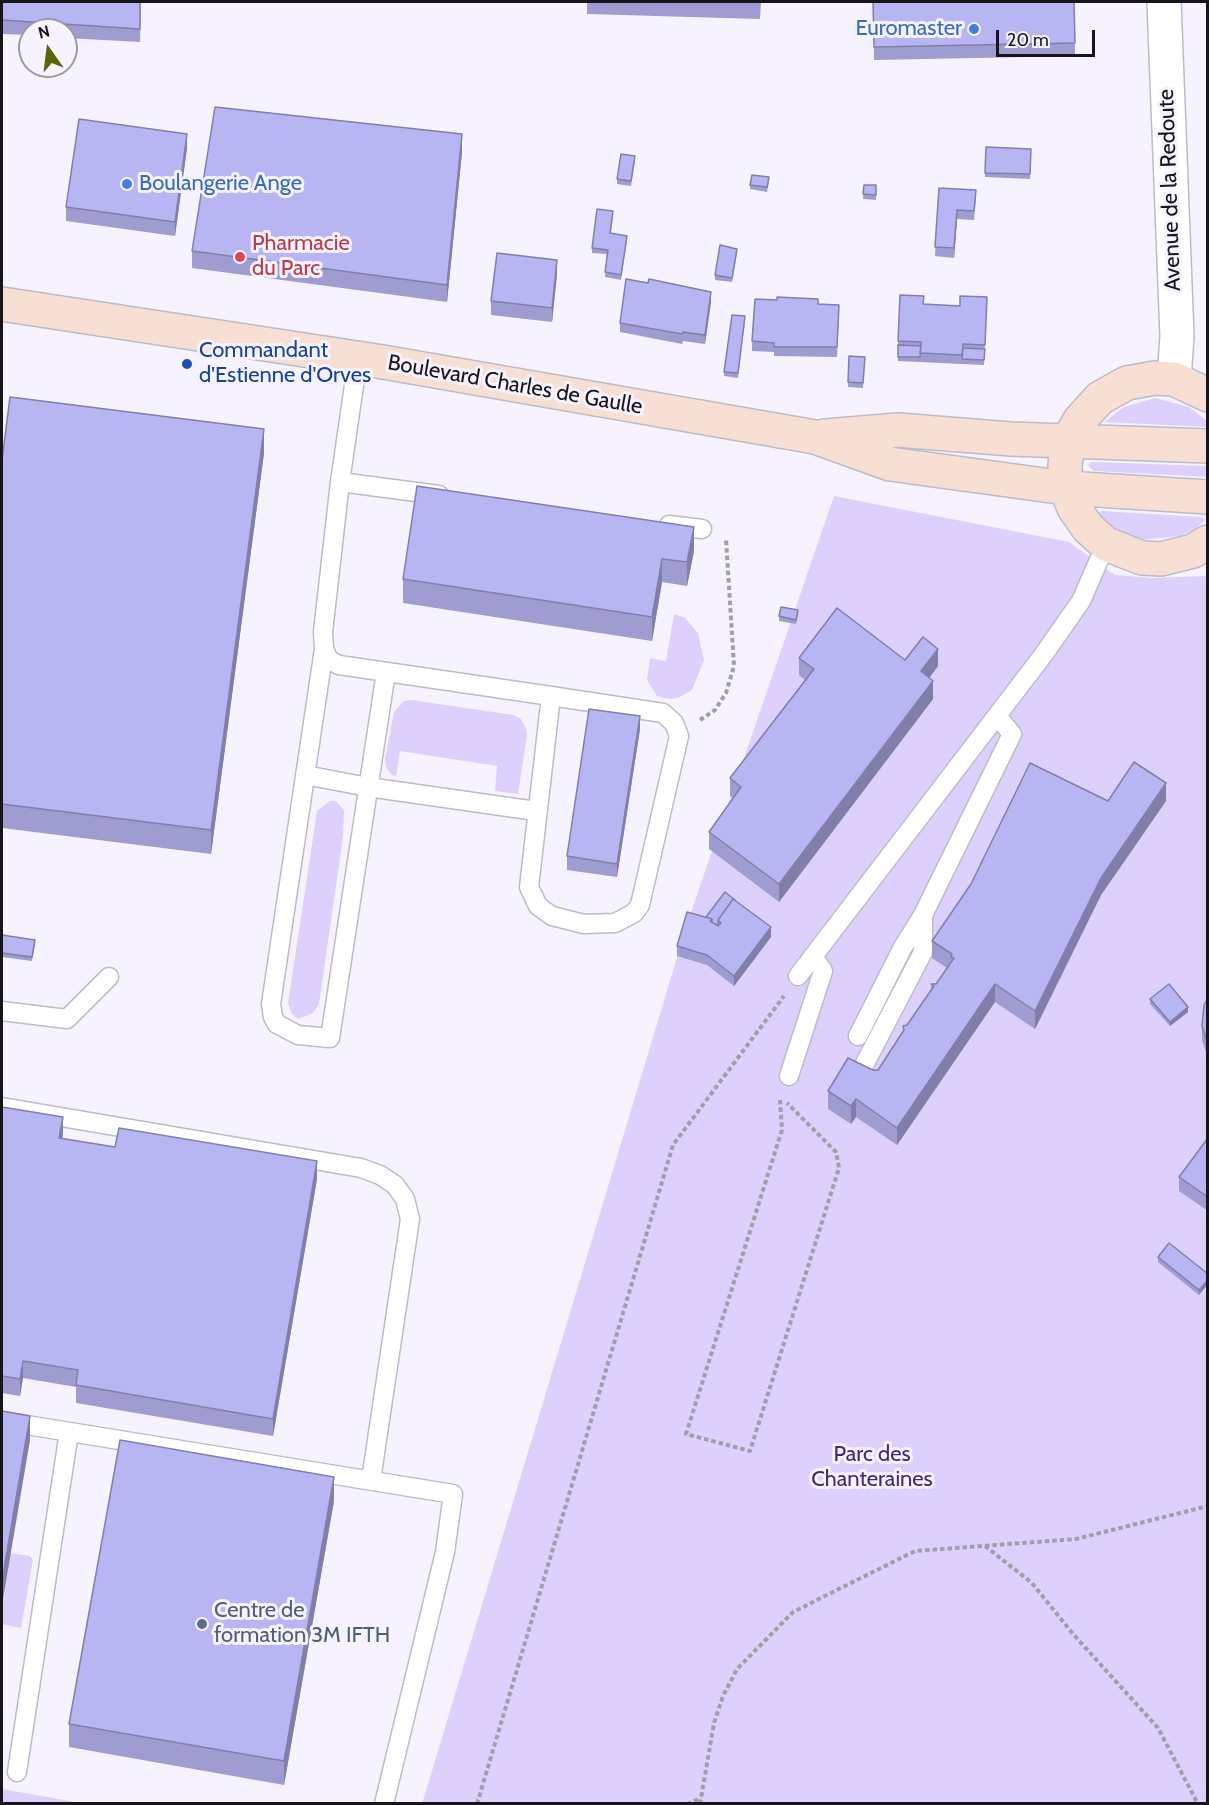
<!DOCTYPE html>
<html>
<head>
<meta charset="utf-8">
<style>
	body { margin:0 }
	#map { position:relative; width:1209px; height:1805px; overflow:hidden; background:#f6f3ff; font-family:Cabin,sans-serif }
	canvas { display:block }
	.frame { position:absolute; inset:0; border:3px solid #17151a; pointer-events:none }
	.north { position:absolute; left:18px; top:18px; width:60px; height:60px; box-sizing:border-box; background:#f6f3ff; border:2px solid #9d9aa3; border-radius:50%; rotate:346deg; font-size:16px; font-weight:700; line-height:24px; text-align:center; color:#17151a }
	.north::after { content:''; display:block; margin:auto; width:21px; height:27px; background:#596508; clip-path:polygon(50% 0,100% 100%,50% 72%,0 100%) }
	.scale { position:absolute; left:996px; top:30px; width:99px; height:27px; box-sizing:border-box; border:3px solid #17151a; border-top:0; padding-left:8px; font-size:18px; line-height:21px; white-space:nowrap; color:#17151a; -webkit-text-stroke:4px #f6f3ff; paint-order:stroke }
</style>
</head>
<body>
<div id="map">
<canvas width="1209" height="1805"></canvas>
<div class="frame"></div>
<div class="north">N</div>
<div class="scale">20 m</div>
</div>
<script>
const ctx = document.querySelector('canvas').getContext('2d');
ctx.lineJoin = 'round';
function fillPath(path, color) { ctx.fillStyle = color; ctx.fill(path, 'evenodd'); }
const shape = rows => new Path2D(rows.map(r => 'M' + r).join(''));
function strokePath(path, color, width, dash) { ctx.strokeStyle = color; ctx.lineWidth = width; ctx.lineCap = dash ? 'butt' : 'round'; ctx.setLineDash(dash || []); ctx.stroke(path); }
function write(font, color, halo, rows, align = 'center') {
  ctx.font = font + ' Cabin,sans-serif'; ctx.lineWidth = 6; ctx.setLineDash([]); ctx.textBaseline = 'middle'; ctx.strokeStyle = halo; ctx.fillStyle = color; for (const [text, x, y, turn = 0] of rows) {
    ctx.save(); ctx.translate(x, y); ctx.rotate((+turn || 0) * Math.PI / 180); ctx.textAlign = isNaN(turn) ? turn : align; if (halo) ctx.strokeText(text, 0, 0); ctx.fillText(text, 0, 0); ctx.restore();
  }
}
const green = shape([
	[1155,398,1189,407,1207,421,1207,427,1104,422,1124,407],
	[1092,462,1207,466,1207,477,1094,471,1088,465],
	[834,496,1069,542,1115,575,1152,578,1207,576,1207,1803,422,1804,688,921],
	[1102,511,1201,517,1205,520,1195,529,1180,536,1140,540,1114,530,1099,517,1097,513],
	[674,614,685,618,698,633,704,660,692,690,678,698,668,699,657,696,647,680,650,658,666,661],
	[412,700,513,715,520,718,526,728,527,735,518,794,495,791,497,766,400,751,396,776,392,775,386,767,385,759,394,712,404,701],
	[330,801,336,801,344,810,343,837,319,1004,313,1013,298,1019,292,1014,288,1003,317,811],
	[10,1553,30,1556,33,1560,21,1628,2,1624,2,1604],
	[2,1789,81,1803,2,1803]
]);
const path = shape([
	[700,720,715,710,726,693,734,666,726,539],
	[780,1100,782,1130,686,1434,750,1451,839,1168,836,1152,787,1103],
	[985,1546,1032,1583,1073,1634,1158,1728,1198,1804],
	[477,1804,673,1145,784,996],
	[687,1804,701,1798],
	[700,1804,714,1723,723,1696,737,1669,793,1612,915,1551,1076,1539,1208,1506]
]);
const lane = shape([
	[358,358,340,482,323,632,324,649,329,660,339,665,551,696,663,713,674,723,679,736,640,905,634,913,615,923,584,924,552,916,538,906,529,887,551,696],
	[340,482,439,495],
	[669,525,702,529],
	[324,649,271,1004,273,1017,277,1024,298,1035,330,1038,386,672],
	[305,775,368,787,536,811],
	[798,976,1044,654,1081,601,1106,544],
	[2,1011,67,1019,109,977],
	[858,1036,903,947,923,915,1012,734,997,716],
	[861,1071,923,952,923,917],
	[789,1076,823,971,813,956],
	[2,1107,361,1168,380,1175,395,1185,405,1199,410,1219,371,1480],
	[2,1421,453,1494,445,1552,384,1804],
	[17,1772,69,1432]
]);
const street = shape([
	[1164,2,1177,336,1174,379]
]);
const secondary = shape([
	[2,304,383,362,815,437,890,464,1066,488,1208,497],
	[1208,395,1174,379,1155,378,1127,383,1100,398,1080,420,1068,441,1065,465,1066,488,1074,508,1088,528,1106,544,1142,558,1161,559,1193,551,1208,542],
	[825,436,898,430,1011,439,1208,446]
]);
const wall = shape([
	[2,2,141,2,140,42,66,38,66,30,30,30,30,35,2,34],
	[587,2,761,2,760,19,587,14],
	[873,2,1074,2,1075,56,874,60],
	[986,147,1031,149,1030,179,985,177],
	[187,148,175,236,66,221,66,207],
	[462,152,447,302,192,268,192,251],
	[635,161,631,186,617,184,617,179],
	[769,182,767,192,750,189,750,185],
	[864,185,876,185,876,200,863,199],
	[939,188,976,199,974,220,957,219,954,258,935,256],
	[613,216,611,233,627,241,621,280,605,277,607,254,592,253,592,248],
	[737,253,732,282,715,280,715,275],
	[557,274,552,322,491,315,491,301],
	[987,297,984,365,898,361,898,341,960,306],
	[711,302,705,344,683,341,682,344,620,332,620,323],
	[818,304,839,314,837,357,774,356,774,352,752,351,752,341],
	[745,321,738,378,724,376,724,372],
	[849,356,865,357,863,388,848,387],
	[264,453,211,854,2,828,2,460],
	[694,551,687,586,662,582,652,641,403,603,403,579],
	[798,615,796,624,779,621,779,616],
	[799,658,905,660,938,666,929,678,933,699,779,902,709,849,709,832,733,798,730,796,730,778,805,680,799,675],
	[640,729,617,877,567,870,567,856],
	[1108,801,1166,801,1101,895,1035,1029,995,1002,897,1145,856,1117,851,1124,828,1109,828,1091,873,1070,878,1070,903,1032,903,1026,907,1025,931,990,931,984,936,984,947,968,932,958,932,941],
	[725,892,771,937,734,986,707,965,677,956,677,946,706,917],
	[2,935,35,944,32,961,2,957],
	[1208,998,1208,1058,1202,1040,1202,1026],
	[1150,999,1188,1012,1170,1026,1150,1004],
	[2,1107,63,1134,62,1139,317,1179,273,1436,76,1403,76,1387,23,1378,20,1396,2,1393],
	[1208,1138,1208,1211,1179,1191,1179,1177],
	[1158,1257,1208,1274,1199,1295,1158,1262],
	[334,1501,284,1785,69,1747,69,1724]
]);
const shadedWall = shape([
	[187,134,187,148,175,236,175,222],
	[462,134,462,152,447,302,447,285],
	[957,210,957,219,954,258,954,248],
	[557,260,557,274,552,322,552,308],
	[711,292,711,302,705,344,705,335],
	[264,429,264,453,211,854,211,830],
	[694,527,694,551,687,586,687,562],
	[662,559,662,582,652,641,652,617],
	[938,649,938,666,921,689,921,671],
	[933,681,933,699,779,902,779,884],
	[640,716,640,729,617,877,617,864],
	[1166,783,1166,801,1101,895,1035,1029,1035,1011,1101,878],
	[771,927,771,937,734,986,734,976],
	[995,984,995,1002,897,1145,897,1128],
	[1188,1007,1188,1012,1170,1026,1170,1022],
	[856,1099,856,1117,851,1124,851,1106],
	[63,1117,63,1134,59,1156,59,1138],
	[317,1161,317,1179,273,1436,273,1419],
	[1208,1280,1208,1284,1199,1295,1199,1290],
	[23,1361,23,1378,20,1396,20,1379],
	[30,1416,30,1440,2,1605,2,1581],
	[334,1477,334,1501,284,1785,284,1761]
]);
const building = shape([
	[2,2,140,2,140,29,2,20,2,2],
	[873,2,1074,2,1075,43,874,47,873,2],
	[215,107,462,134,447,285,192,251,215,107],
	[79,119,187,134,175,222,66,207,79,119],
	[986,147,1031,149,1030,174,985,173,986,147],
	[621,154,635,156,631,181,617,179,621,154],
	[752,175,769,177,767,187,750,185,752,175],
	[864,185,876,185,876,195,863,194,864,185],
	[939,188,976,190,974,211,957,210,954,248,935,247,939,188],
	[597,209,613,211,610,233,627,236,621,275,605,272,608,250,592,248,597,209],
	[720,245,737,249,732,278,715,275,720,245],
	[497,253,557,260,552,308,491,301,497,253],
	[626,279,648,283,649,279,711,292,705,335,683,332,682,334,620,323,626,279],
	[900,295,924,296,923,304,960,306,960,296,987,297,985,345,963,344,962,355,920,353,921,342,898,341,900,295],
	[777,297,818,299,818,304,839,305,837,347,774,347,774,343,752,341,755,299,777,300,777,297],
	[732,315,745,316,738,373,724,372,732,315],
	[898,345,921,346,920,357,898,357,898,345],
	[963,348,985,349,984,360,962,359,963,348],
	[849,356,865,357,863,383,848,382,849,356],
	[10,397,264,429,211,830,2,804,2,460,10,397],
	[417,486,694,527,687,562,662,559,652,617,403,579,417,486],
	[781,607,798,610,796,620,779,616,781,607],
	[837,608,905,660,923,637,938,649,921,671,933,681,779,884,709,832,741,787,730,778,814,669,799,658,837,608],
	[589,709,640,716,617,864,567,856,589,709],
	[1134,762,1166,783,1101,878,1035,1011,995,984,897,1128,856,1099,851,1106,828,1091,848,1058,873,1070,878,1070,904,1030,903,1026,907,1025,934,986,931,984,936,984,954,958,951,957,952,954,932,941,971,884,1030,763,1108,801,1134,762],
	[725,892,735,900,733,899,718,920,718,926,712,922,712,919,706,917,725,892],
	[733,899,771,927,734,976,707,955,677,946,687,912,712,919,710,921,718,926,721,923,718,920,733,899],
	[2,935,35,940,32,957,2,953,2,935],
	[1169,984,1188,1007,1170,1022,1150,999,1169,984],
	[1208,998,1208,1044,1202,1026,1204,1005,1208,998],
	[2,1107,63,1117,59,1138,115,1147,119,1128,317,1161,273,1419,76,1385,78,1370,23,1361,20,1379,2,1376,2,1107],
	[1208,1138,1208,1197,1179,1177,1208,1138],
	[1169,1243,1208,1274,1208,1280,1199,1290,1158,1257,1169,1243],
	[2,1411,30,1416,2,1581,2,1411],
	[120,1440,334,1477,284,1761,69,1724,120,1440]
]);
const markers = [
	[974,29,6,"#3f7fe0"],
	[127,184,6,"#3f7fe0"],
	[240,257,6,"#e0444e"],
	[187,364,6,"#1a4fb4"],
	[202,1624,6,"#5c6f8a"]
];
const shopNames = [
	["Euromaster",962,29],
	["Boulangerie Ange",139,184,"left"]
];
const streetNames = [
	["Avenue de la Redoute",1170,190,-92],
	["Boulevard Charles de Gaulle",515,385,10]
];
const healthNames = [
	["Pharmacie",252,244],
	["du Parc",252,269]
];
const transitNames = [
	["Commandant",199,351],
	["d'Estienne d'Orves",199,376]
];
const parkNames = [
	["Parc des",872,1455],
	["Chanteraines",872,1480]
];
const serviceNames = [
	["Centre de",214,1611],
	["formation 3M IFTH",214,1636]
];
fillPath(green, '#ddd0fd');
strokePath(lane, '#bebbc8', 21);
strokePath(street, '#bebbc8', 36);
strokePath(secondary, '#bebbc8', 36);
strokePath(path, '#a19ea8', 4, [4.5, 3]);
strokePath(lane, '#fff', 18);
strokePath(street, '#fff', 33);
strokePath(secondary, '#f7dfd3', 33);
fillPath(wall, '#9e9cd1');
fillPath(shadedWall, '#817faa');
fillPath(building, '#b8b5f3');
strokePath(building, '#817faa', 1.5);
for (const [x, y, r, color] of markers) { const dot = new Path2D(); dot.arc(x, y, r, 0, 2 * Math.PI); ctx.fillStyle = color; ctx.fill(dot); strokePath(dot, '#f6f3ff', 2); }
write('22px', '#366cbe', '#f6f3ff', shopNames, 'right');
write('22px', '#17151a', '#f6f3ff', streetNames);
write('22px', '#be3a42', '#f6f3ff', healthNames, 'left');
write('22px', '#164399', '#f6f3ff', transitNames, 'left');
write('22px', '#452970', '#f6f3ff', parkNames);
write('22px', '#4e5e75', '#f6f3ff', serviceNames, 'left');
</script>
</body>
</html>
